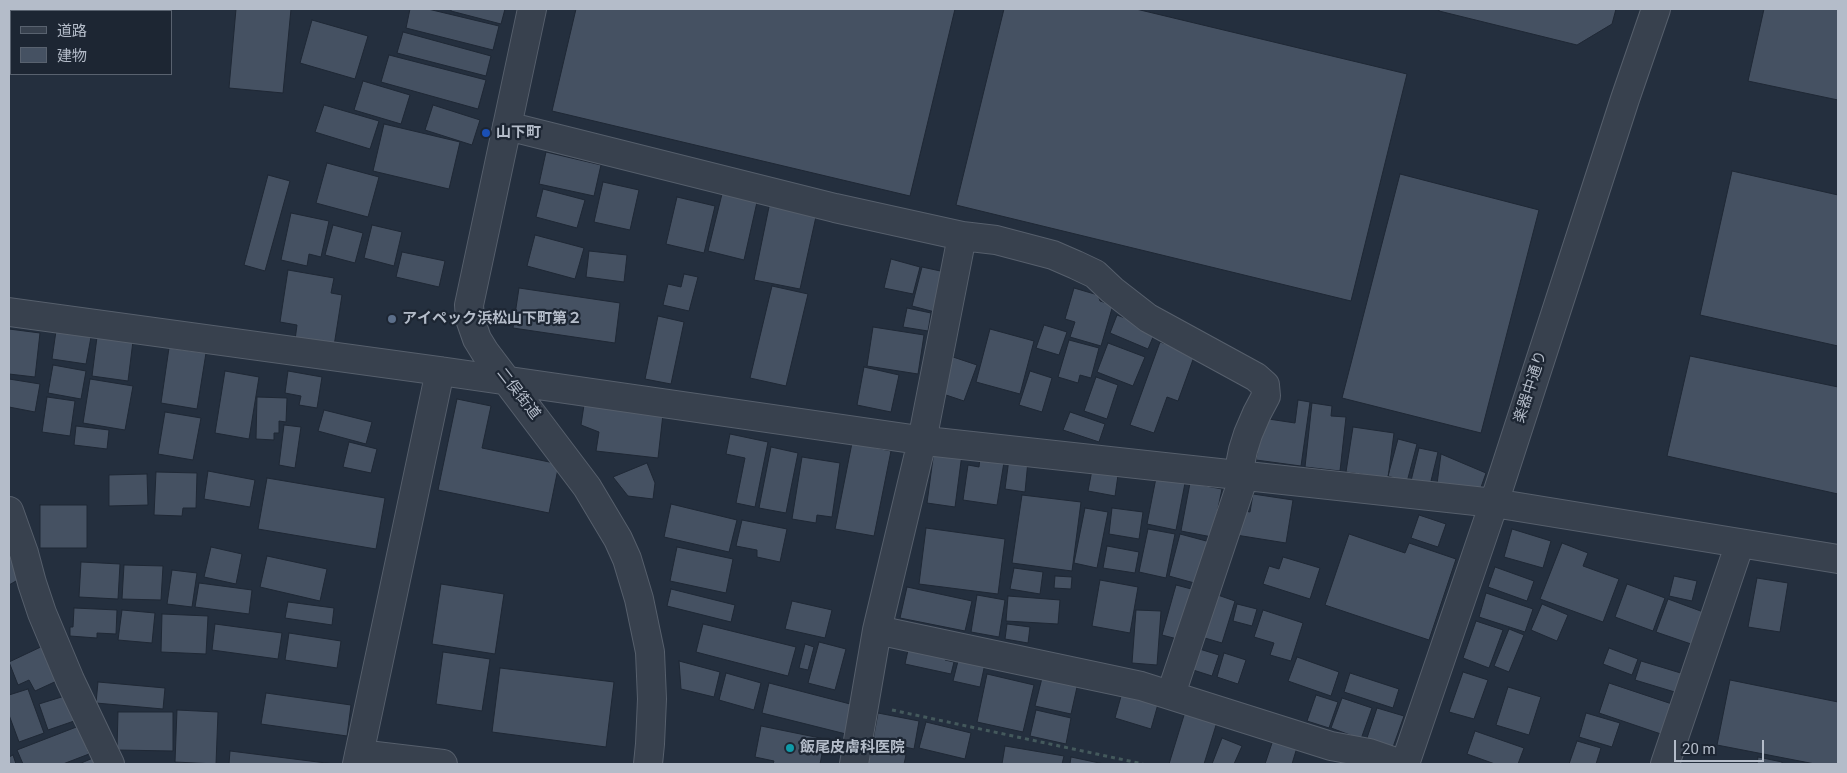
<!DOCTYPE html>
<html>
<head>
<meta charset="utf-8">
<style>
	body { margin:0 }
	#map { position:relative; width:1847px; height:773px; overflow:hidden; background:#242f3e; font-family:Roboto,"Noto Sans JP",sans-serif }
	canvas { display:block }
	.frame { position:absolute; inset:0; border:10px solid #b4bcc9; pointer-events:none }
	.legend { position:absolute; left:10px; top:10px; width:162px; height:65px; box-sizing:border-box; background:#1d2633; border:1px solid #59626f; margin:0; padding:6px 9px; list-style:none; font-size:15px; color:#b4bcc9 }
	.legend li { display:flex; align-items:center; gap:10px; height:25px }
	.legend b { width:25px; border:1px solid #59626f }
	.scale { position:absolute; left:1674px; top:740px; width:90px; height:22px; box-sizing:border-box; border:2px solid #b4bcc9; border-top:0; padding-left:6px; font-size:15px; line-height:18px; white-space:nowrap; color:#b4bcc9; -webkit-text-stroke:4px #1d2633; paint-order:stroke }
</style>
</head>
<body>
<div id="map">
<canvas width="1847" height="773"></canvas>
<div class="frame"></div>
<ul class="legend">
<li><b style="height:6px;background:#38414e"></b>道路</li>
<li><b style="height:14px;background:#455162"></b>建物</li>
</ul>
<div class="scale">20 m</div>
</div>
<script>
const ctx = document.querySelector('canvas').getContext('2d');
ctx.lineJoin = 'round';
function fillPath(path, color) { ctx.fillStyle = color; ctx.fill(path, 'evenodd'); }
const shape = rows => new Path2D(rows.map(r => 'M' + r).join(''));
function strokePath(path, color, width, dash) { ctx.strokeStyle = color; ctx.lineWidth = width; ctx.lineCap = dash ? 'butt' : 'round'; ctx.setLineDash(dash || []); ctx.stroke(path); }
function write(font, color, halo, rows, align = 'center') {
  ctx.font = font + ' Roboto,"Noto Sans JP",sans-serif'; ctx.lineWidth = 4.5; ctx.setLineDash([]); ctx.textBaseline = 'middle'; ctx.strokeStyle = halo; ctx.fillStyle = color; for (const [text, x, y, turn = 0] of rows) {
    ctx.save(); ctx.translate(x, y); ctx.rotate((+turn || 0) * Math.PI / 180); ctx.textAlign = isNaN(turn) ? turn : align; if (halo) ctx.strokeText(text, 0, 0); ctx.fillText(text, 0, 0); ctx.restore();
  }
}
const building = shape([
	[236,9,291,9,283,93,229,88,236,9],
	[410,9,428,9,499,26,493,50,406,28,410,9],
	[451,9,505,9,501,24,451,11,451,9],
	[576,9,955,9,910,196,552,111,576,9],
	[1004,9,1136,9,1407,74,1351,301,956,205,1004,9],
	[1439,9,1616,9,1612,24,1577,45,1439,11,1439,9],
	[1764,9,1838,9,1838,100,1748,81,1764,9],
	[312,20,368,36,355,79,300,63,312,20],
	[403,32,491,56,486,76,397,53,403,32],
	[389,55,486,80,478,109,381,82,389,55],
	[363,81,410,95,401,124,354,110,363,81],
	[324,105,379,121,370,149,315,132,324,105],
	[433,105,480,120,472,145,425,130,433,105],
	[384,124,460,142,449,189,373,171,384,124],
	[546,152,601,165,594,196,539,184,546,152],
	[327,163,379,177,368,217,316,203,327,163],
	[1732,171,1838,195,1838,346,1700,315,1732,171],
	[1400,174,1539,210,1481,433,1342,398,1400,174],
	[268,175,290,181,265,271,244,265,268,175],
	[603,182,639,190,630,230,594,222,603,182],
	[543,189,585,200,577,228,536,217,543,189],
	[722,194,757,202,744,260,708,251,722,194],
	[677,197,715,206,704,253,666,244,677,197],
	[770,202,817,212,800,289,754,280,770,202],
	[291,213,329,221,321,257,309,254,307,266,281,260,291,213],
	[333,225,363,233,355,263,325,255,333,225],
	[372,225,402,232,394,266,364,258,372,225],
	[535,235,584,248,575,279,527,266,535,235],
	[589,251,627,255,624,282,586,277,589,251],
	[402,252,445,261,439,287,396,277,402,252],
	[891,259,920,267,913,294,884,288,891,259],
	[922,267,945,272,935,312,912,306,922,267],
	[288,270,334,278,331,293,342,295,334,346,295,340,297,325,280,322,288,270],
	[684,274,698,277,689,311,663,305,668,284,681,287,684,274],
	[772,286,808,294,786,386,750,378,772,286],
	[519,288,620,303,615,343,513,328,519,288],
	[1074,288,1098,295,1100,301,1113,305,1101,346,1070,337,1075,322,1065,319,1074,288],
	[907,308,931,313,928,331,903,327,907,308],
	[1117,315,1156,330,1148,349,1110,333,1117,315],
	[658,316,684,322,671,384,645,379,658,316],
	[1044,325,1067,332,1059,355,1036,348,1044,325],
	[873,327,924,335,918,374,867,366,873,327],
	[9,329,40,333,35,377,9,374,9,329],
	[990,329,1034,341,1020,394,976,382,990,329],
	[56,331,91,337,86,364,52,359,56,331],
	[97,337,133,341,128,381,92,376,97,337],
	[1069,340,1099,348,1091,378,1080,375,1078,383,1058,377,1069,340],
	[1160,342,1195,354,1178,401,1167,397,1154,433,1130,425,1160,342],
	[1108,343,1145,357,1133,386,1097,372,1108,343],
	[169,348,206,353,197,409,161,403,169,348],
	[950,356,977,365,964,401,937,392,950,356],
	[1690,356,1838,387,1838,494,1667,456,1690,356],
	[53,365,86,371,81,399,48,393,53,365],
	[864,367,899,375,891,412,857,405,864,367],
	[225,371,259,377,249,439,215,433,225,371],
	[288,371,322,377,317,408,299,405,301,396,285,393,288,371],
	[1030,371,1052,378,1042,412,1019,405,1030,371],
	[1096,377,1118,385,1107,419,1084,411,1096,377],
	[9,379,40,384,35,412,9,407,9,379],
	[90,379,133,386,125,430,83,423,90,379],
	[47,397,75,401,70,436,42,432,47,397],
	[257,397,287,398,286,422,279,421,279,433,274,433,274,440,256,439,257,397],
	[457,399,491,406,482,448,559,464,549,513,438,490,457,399],
	[1298,400,1310,402,1301,466,1256,460,1262,418,1295,423,1298,400],
	[1312,403,1332,406,1331,416,1346,417,1340,471,1305,467,1312,403],
	[584,405,663,414,658,458,596,451,599,432,581,425,584,405],
	[324,410,372,422,366,444,318,431,324,410],
	[165,412,201,418,193,460,158,454,165,412],
	[1070,412,1105,424,1099,442,1063,430,1070,412],
	[284,425,301,427,295,468,279,465,284,425],
	[76,426,109,430,107,449,74,445,76,426],
	[1353,427,1394,433,1388,478,1346,472,1353,427],
	[730,434,768,442,755,507,736,503,745,458,726,454,730,434],
	[1398,439,1417,444,1407,482,1388,476,1398,439],
	[349,442,377,449,371,473,343,467,349,442],
	[852,443,891,451,874,536,835,529,852,443],
	[771,447,798,453,786,513,759,508,771,447],
	[1419,448,1438,452,1430,485,1411,481,1419,448],
	[934,451,962,454,955,507,927,503,934,451],
	[1441,454,1486,473,1480,490,1437,484,1441,454],
	[802,457,840,463,832,517,817,515,816,523,792,519,802,457],
	[980,458,1004,462,997,505,963,500,968,465,979,467,980,458],
	[1009,459,1028,461,1025,492,1005,489,1009,459],
	[647,463,655,483,653,499,628,496,613,477,647,463],
	[1092,470,1118,475,1115,496,1088,491,1092,470],
	[208,471,255,480,250,507,204,499,208,471],
	[156,472,197,473,196,508,183,508,182,516,154,515,156,472],
	[147,474,148,505,109,506,109,475,147,474],
	[267,478,385,498,376,549,258,529,267,478],
	[1156,478,1185,483,1176,530,1147,524,1156,478],
	[1190,483,1222,489,1212,537,1181,531,1190,483],
	[1253,494,1293,500,1286,543,1236,535,1240,510,1250,512,1253,494],
	[1022,495,1081,502,1072,571,1012,563,1022,495],
	[671,504,737,520,729,552,664,537,671,504],
	[40,505,87,505,87,548,40,548,40,505],
	[1085,508,1108,512,1097,568,1074,563,1085,508],
	[1112,508,1143,512,1139,539,1109,534,1112,508],
	[1419,515,1446,524,1438,547,1411,538,1419,515],
	[742,520,787,529,780,562,757,557,757,550,736,546,742,520],
	[926,528,1005,539,998,594,919,584,926,528],
	[1148,529,1175,534,1166,578,1139,572,1148,529],
	[1512,529,1551,541,1543,568,1504,557,1512,529],
	[1180,534,1210,542,1198,584,1169,576,1180,534],
	[1349,534,1405,553,1409,543,1456,559,1429,640,1325,605,1349,534],
	[1562,543,1588,553,1583,566,1619,579,1603,622,1540,599,1562,543],
	[1107,546,1139,552,1135,573,1103,568,1107,546],
	[211,547,242,554,236,584,204,577,211,547],
	[677,547,733,559,726,593,670,581,677,547],
	[13,556,23,577,9,585,9,558,13,556],
	[267,556,327,569,320,601,260,587,267,556],
	[1283,557,1320,568,1310,599,1263,584,1269,566,1279,569,1283,557],
	[81,562,120,564,118,599,79,597,81,562],
	[124,565,163,566,161,600,122,599,124,565],
	[1495,567,1534,581,1527,601,1488,587,1495,567],
	[1014,568,1043,572,1040,594,1010,589,1014,568],
	[172,570,197,573,192,607,167,604,172,570],
	[1055,576,1072,577,1071,589,1054,588,1055,576],
	[1674,576,1697,581,1692,601,1669,596,1674,576],
	[1757,578,1788,583,1780,632,1748,627,1757,578],
	[1100,580,1138,587,1130,633,1092,626,1100,580],
	[199,583,252,590,249,614,195,607,199,583],
	[441,584,504,594,495,654,432,644,441,584],
	[1627,584,1665,598,1653,631,1615,617,1627,584],
	[1176,585,1199,591,1185,641,1162,635,1176,585],
	[907,587,972,601,965,631,900,618,907,587],
	[671,589,735,605,731,622,667,606,671,589],
	[1212,593,1235,601,1222,643,1198,636,1212,593],
	[1486,593,1533,609,1525,632,1479,617,1486,593],
	[977,595,1005,600,999,637,971,632,977,595],
	[1008,596,1060,600,1058,624,1006,621,1008,596],
	[1668,599,1706,613,1694,645,1656,632,1668,599],
	[792,601,832,610,825,638,785,629,792,601],
	[288,602,334,608,332,625,285,618,288,602],
	[1237,604,1257,609,1252,626,1233,621,1237,604],
	[1542,604,1568,615,1557,641,1531,630,1542,604],
	[74,608,117,610,116,634,97,633,97,638,70,636,70,627,73,627,74,608],
	[122,610,155,613,152,643,118,640,122,610],
	[1136,610,1161,611,1157,665,1132,663,1136,610],
	[1263,610,1303,623,1291,661,1270,655,1274,643,1254,637,1263,610],
	[162,614,208,616,206,654,161,652,162,614],
	[1476,621,1503,630,1489,668,1463,658,1476,621],
	[215,624,282,633,278,659,212,650,215,624],
	[703,624,796,647,788,676,696,652,703,624],
	[1007,624,1030,627,1028,643,1005,639,1007,624],
	[1509,629,1524,635,1509,672,1494,666,1509,629],
	[289,633,341,641,337,668,285,660,289,633],
	[910,641,948,648,945,660,954,662,951,674,905,664,910,641],
	[819,642,846,649,835,690,808,683,819,642],
	[805,644,814,647,808,670,799,668,805,644],
	[45,645,61,679,35,691,29,680,18,685,9,662,45,645],
	[1196,648,1219,655,1212,676,1190,669,1196,648],
	[1609,648,1638,659,1632,675,1603,664,1609,648],
	[443,652,490,659,482,711,436,704,443,652],
	[960,653,986,659,980,687,953,681,960,653],
	[1224,653,1246,660,1238,684,1217,677,1224,653],
	[1297,657,1339,672,1331,696,1288,681,1297,657],
	[679,661,720,672,714,697,681,689,679,661],
	[1641,661,1684,674,1678,693,1635,680,1641,661],
	[500,668,614,682,606,747,492,732,500,668],
	[1044,670,1079,678,1071,714,1035,706,1044,670],
	[1463,672,1488,680,1474,719,1449,712,1463,672],
	[726,673,761,683,754,710,719,700,726,673],
	[1350,673,1399,689,1393,708,1344,692,1350,673],
	[987,674,1034,685,1023,732,977,722,987,674],
	[1730,680,1838,702,1838,764,1815,764,1717,745,1730,680],
	[98,682,165,688,163,709,96,703,98,682],
	[769,683,854,705,846,734,762,713,769,683],
	[1609,683,1672,704,1661,734,1599,713,1609,683],
	[1508,687,1541,697,1529,735,1496,725,1508,687],
	[28,689,44,733,19,742,9,715,9,695,28,689],
	[1123,689,1160,697,1151,729,1115,718,1123,689],
	[266,693,351,705,347,736,261,724,266,693],
	[68,695,77,720,48,730,39,704,68,695],
	[1316,695,1338,702,1329,728,1307,721,1316,695],
	[1342,698,1372,708,1361,739,1331,728,1342,698],
	[1377,708,1404,716,1393,747,1367,738,1377,708],
	[177,710,218,712,216,764,175,762,177,710],
	[1036,710,1071,718,1066,744,1030,736,1036,710],
	[118,712,173,712,173,751,117,750,118,712],
	[1185,712,1217,722,1204,764,1169,764,1185,712],
	[878,713,919,721,914,749,873,740,878,713],
	[1586,713,1620,723,1612,747,1579,737,1586,713],
	[926,722,971,733,965,759,919,748,926,722],
	[79,726,89,754,63,764,23,764,17,750,79,726],
	[761,726,825,739,820,764,773,764,774,761,755,757,761,726],
	[1475,731,1524,748,1518,764,1495,764,1467,754,1475,731],
	[1274,737,1298,744,1292,764,1265,764,1274,737],
	[1222,738,1242,746,1234,764,1212,764,1222,738],
	[1577,741,1601,748,1596,764,1569,764,1577,741],
	[1005,746,1064,756,1062,764,1002,764,1005,746],
	[872,748,906,755,904,764,868,764,872,748],
	[230,751,334,764,229,764,230,751],
	[13,755,16,764,9,764,9,757,13,755],
	[1071,757,1104,764,1070,764,1071,757],
	[1758,757,1782,762,1782,764,1757,764,1758,757],
	[93,758,96,764,79,764,93,758]
]);
const path = shape([
	[892,710,1143,764]
]);
const minor = shape([
	[532,9,469,305,470,319,477,339,485,352,587,487,618,539,627,559,639,599,650,652,652,699,650,744,648,764],
	[507,126,835,208,962,236,996,240,1053,255,1076,265,1095,274,1112,290,1148,318,1256,377,1265,385,1266,396,1257,413,1248,434,1243,450,1238,475],
	[9,312,440,371,926,441,1494,503,1838,559],
	[9,511,24,553,32,583,42,613,70,680,110,764],
	[877,630,1141,686,1331,746,1369,753,1401,764],
	[1171,694,1244,476],
	[359,754,443,764],
	[357,764,440,371],
	[854,764,877,630,922,441,962,236],
	[1405,764,1494,503,1625,99,1656,9],
	[1665,764,1740,543]
]);
const markers = [
	[486,133,5,"#1a4fb4"],
	[392,319,5,"#5c6f8a"],
	[790,748,5,"#0f9aa8"]
];
const poiNames = [
	["山下町",496,133],
	["アイペック浜松山下町第２",402,319],
	["飯尾皮膚科医院",800,748]
];
const streetNames = [
	["楽器中通り",1531,387,-72],
	["二俣街道",518,394,52]
];
fillPath(building, '#455162');
strokePath(building, '#1f2835', 1);
strokePath(minor, '#565f6c', 30);
strokePath(path, '#44595c', 3, [4, 4]);
strokePath(minor, '#38414e', 28);
for (const [x, y, r, color] of markers) { const dot = new Path2D(); dot.arc(x, y, r, 0, 2 * Math.PI); ctx.fillStyle = color; ctx.fill(dot); strokePath(dot, '#1d2633', 2); }
write('bold 15px', '#b4bcc9', '#1d2633', poiNames, 'left');
write('15px', '#b4bcc9', '#1d2633', streetNames);
</script>
</body>
</html>
